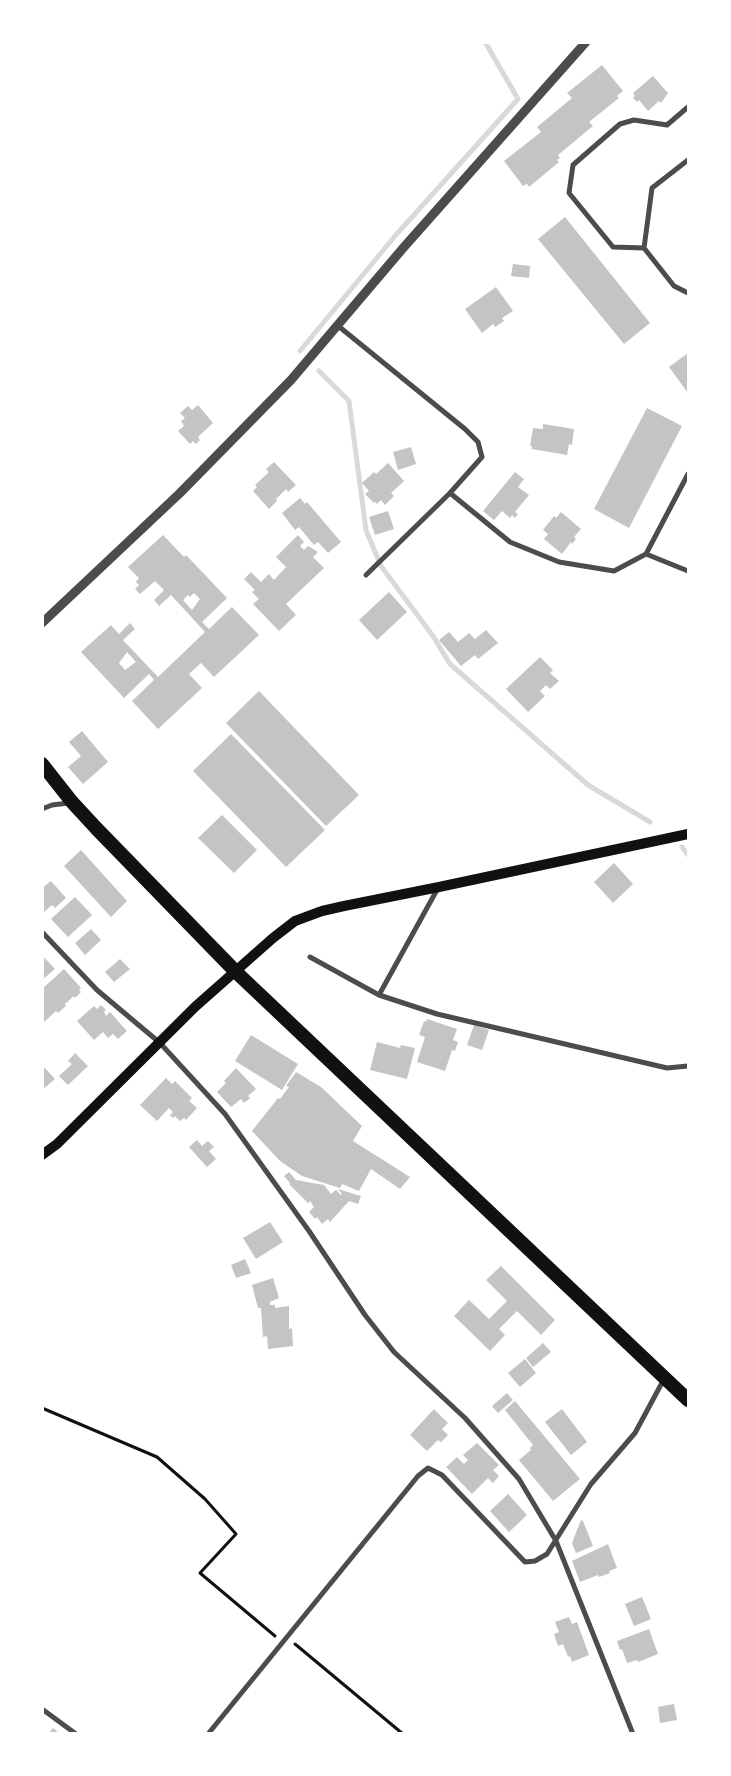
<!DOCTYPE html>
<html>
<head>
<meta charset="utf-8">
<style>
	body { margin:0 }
	#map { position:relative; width:731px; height:1776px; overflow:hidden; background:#fff; font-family:"Source Sans 3",sans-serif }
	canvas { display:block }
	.frame { position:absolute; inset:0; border:44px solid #fff; pointer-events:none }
</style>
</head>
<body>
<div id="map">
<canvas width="731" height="1776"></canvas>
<div class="frame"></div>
</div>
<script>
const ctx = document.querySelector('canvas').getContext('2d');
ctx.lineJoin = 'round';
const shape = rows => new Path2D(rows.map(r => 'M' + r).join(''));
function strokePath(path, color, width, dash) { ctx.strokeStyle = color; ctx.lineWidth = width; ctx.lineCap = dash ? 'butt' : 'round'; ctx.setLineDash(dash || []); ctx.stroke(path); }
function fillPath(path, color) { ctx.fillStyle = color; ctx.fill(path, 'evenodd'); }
const stream = shape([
	[300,351,395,236,518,99,485,42],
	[319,371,349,401,366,530,381,566,433,636,450,664,588,785,650,822],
	[682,847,688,855]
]);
const building = shape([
	[602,65,623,91,617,96,619,98,589,122,593,126,558,155,560,158,557,160,559,162,529,187,527,184,523,186,504,161,541,132,537,127,572,98,567,93],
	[653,76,668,93,661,103,659,101,648,111,639,100,637,102,633,98,635,96,633,93],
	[565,217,650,323,624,344,538,239],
	[513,264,530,266,529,278,511,276],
	[496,287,513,311,502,318,504,321,495,327,493,324,482,333,465,309],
	[688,353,688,393,669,367],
	[198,405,213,423,198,437,200,440,196,444,193,441,190,444,178,431,184,426,181,421,185,418,180,413,188,406,192,410],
	[647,408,682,426,629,528,594,509],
	[543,424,574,429,572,445,569,444,567,455,532,449,532,446,530,446,533,428,543,429],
	[411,447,416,464,398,470,393,452],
	[274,462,296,485,288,492,286,489,276,499,277,501,269,509,253,491,257,487,255,485,269,472,266,469],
	[388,463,404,481,391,493,394,496,385,505,381,500,377,504,375,502,374,503,365,494,369,491,362,483,374,472,376,474],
	[515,472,524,479,518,487,529,495,515,512,518,514,515,518,512,515,510,518,502,511,494,520,483,511],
	[300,498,305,504,307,502,341,542,328,553,318,542,314,545,299,527,295,530,282,513],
	[388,511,394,529,375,535,369,517],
	[561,512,581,529,574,537,576,539,572,544,571,542,562,554,544,539,548,534,543,530,554,516,556,518],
	[163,535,184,557,186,555,227,598,202,622,209,629,232,607,259,635,214,677,201,663,189,674,202,688,158,729,132,701,154,680,149,674,124,698,81,652,111,625,119,634,130,623,135,629,123,640,158,677,205,632,171,595,159,606,154,600,164,590,155,581,140,594,135,589,139,585,136,582,139,578,128,567],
	[194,593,200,599,192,610,183,600,188,595,190,597],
	[127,652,136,662,125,670,119,663],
	[298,535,304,542,300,546,304,550,308,546,318,552,313,557,324,568,286,604,296,615,279,631,253,604,259,599,252,592,255,590,244,579,251,572,261,582,269,574,274,580,286,567,276,557],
	[389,592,407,612,377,640,359,620],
	[486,630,498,643,478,659,475,655,461,666,439,640,449,632,458,642,469,633,475,639],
	[540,657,553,670,550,673,559,681,550,689,546,685,540,691,545,696,528,712,506,689],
	[259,691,359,795,326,826,226,723],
	[82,731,108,762,83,784,68,767,81,756,69,742],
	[231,734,325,830,286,867,193,771],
	[222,815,257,850,234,873,198,838],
	[81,850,127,901,111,917,64,866],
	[614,863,633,884,613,903,594,882],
	[51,881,66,898,55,908,52,905,42,914,42,888],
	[75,897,92,915,68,937,51,919],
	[91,929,101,940,85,955,75,943],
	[42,955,55,969,42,980],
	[120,959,130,969,114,982,105,972],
	[64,969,81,988,79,990,81,992,75,998,74,996,65,1004,66,1006,58,1013,56,1011,42,1024,42,994,45,992,42,989],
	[101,1005,106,1010,104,1012,106,1016,110,1012,127,1031,118,1039,113,1034,108,1038,103,1032,94,1040,77,1021,94,1006,97,1009],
	[427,1019,457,1029,453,1040,458,1042,455,1051,452,1050,445,1071,417,1062,425,1037,419,1035,424,1021,426,1022],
	[474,1025,489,1030,482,1050,467,1045],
	[251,1035,298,1064,282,1090,235,1061],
	[377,1042,400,1048,401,1045,415,1048,407,1079,370,1070],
	[75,1053,88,1066,68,1085,59,1076,72,1064,68,1061],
	[42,1065,55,1079,42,1090],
	[236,1068,256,1089,248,1096,250,1098,244,1103,241,1099,231,1107,217,1092,226,1083,224,1081],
	[296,1072,321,1087,362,1126,353,1141,410,1177,400,1189,371,1169,359,1191,342,1184,340,1188,302,1176,280,1161,252,1131,278,1098,280,1099,289,1087,286,1086],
	[166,1078,172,1084,175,1081,192,1098,189,1101,197,1108,186,1120,184,1118,180,1121,175,1116,173,1118,170,1115,173,1112,169,1108,157,1121,140,1105],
	[197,1140,202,1146,208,1141,214,1147,209,1151,216,1159,207,1167,189,1147],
	[289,1172,296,1180,324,1185,331,1194,336,1190,341,1195,342,1194,338,1189,361,1196,358,1204,349,1201,330,1222,328,1219,322,1224,317,1217,315,1219,309,1212,314,1207,310,1201,308,1203,289,1184,290,1183,284,1176],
	[270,1222,283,1242,256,1259,243,1238],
	[245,1259,251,1273,236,1278,231,1265],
	[501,1266,555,1320,541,1335,517,1311,499,1329,505,1335,490,1351,454,1316,469,1300,489,1319,507,1301,486,1280],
	[273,1278,279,1298,270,1302,270,1305,275,1305,275,1308,289,1306,289,1329,292,1328,293,1346,268,1349,267,1336,263,1337,261,1308,258,1308,252,1285],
	[543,1343,551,1352,533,1367,526,1358],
	[525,1359,536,1373,520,1387,508,1373],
	[507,1393,513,1400,498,1413,492,1406],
	[515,1401,580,1479,553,1501,519,1460,531,1450,530,1448,533,1445,505,1410],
	[434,1409,448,1423,442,1429,448,1435,441,1442,438,1440,427,1451,410,1435],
	[562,1409,587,1442,571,1455,545,1422],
	[477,1443,499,1465,493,1470,499,1476,493,1483,488,1478,472,1494,446,1467,457,1457,464,1464,468,1460,463,1455],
	[508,1494,527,1515,509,1532,490,1511],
	[581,1520,583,1521,593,1546,576,1553,572,1543],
	[608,1544,617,1568,609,1571,610,1573,599,1577,598,1575,580,1582,572,1561],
	[642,1597,651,1619,634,1626,625,1604],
	[569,1617,572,1624,577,1622,589,1655,572,1662,570,1656,568,1657,563,1644,558,1646,554,1634,559,1632,555,1622],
	[649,1629,658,1654,638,1662,637,1660,627,1663,622,1649,620,1650,617,1641],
	[674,1704,677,1720,660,1723,658,1707],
	[53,1728,58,1732,56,1734,48,1734]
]);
const path = shape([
	[42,1408,157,1457,205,1499,236,1534,200,1573,275,1636],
	[295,1644,403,1734]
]);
const minor = shape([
	[688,160,652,188,644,248,674,286,688,293],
	[644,248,613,247,569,193,573,165,620,124,634,120,667,125,688,107],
	[337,325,465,429,478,442,482,457,450,493],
	[646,554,688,474],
	[366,575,450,493,510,542,559,562,614,571,646,554,688,571],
	[42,809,52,805,69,803],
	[42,932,97,990,160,1043,225,1114,309,1231,365,1315,394,1352,465,1418,519,1479,556,1541,633,1734],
	[310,957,379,995,437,1014,667,1068,688,1066],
	[379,995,438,888],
	[42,1709,76,1734],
	[208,1734,418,1476,428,1468,442,1475,525,1562,535,1561,547,1554,591,1484,635,1433,664,1379]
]);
const tertiary = shape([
	[42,623,180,493,291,380,404,247,586,42]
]);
const secondary = shape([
	[42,1155,57,1144,196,1006,273,938,295,921,322,911,344,906,439,887,688,834]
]);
const trunk = shape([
	[42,764,72,802,96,828,236,972,688,1400]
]);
strokePath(stream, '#d9d9d9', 5);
fillPath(building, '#c4c4c4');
strokePath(path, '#111', 3);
strokePath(minor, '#4c4c4c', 5);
strokePath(tertiary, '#4c4c4c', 9);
strokePath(secondary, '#111', 10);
strokePath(trunk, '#111', 14);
</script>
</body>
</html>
